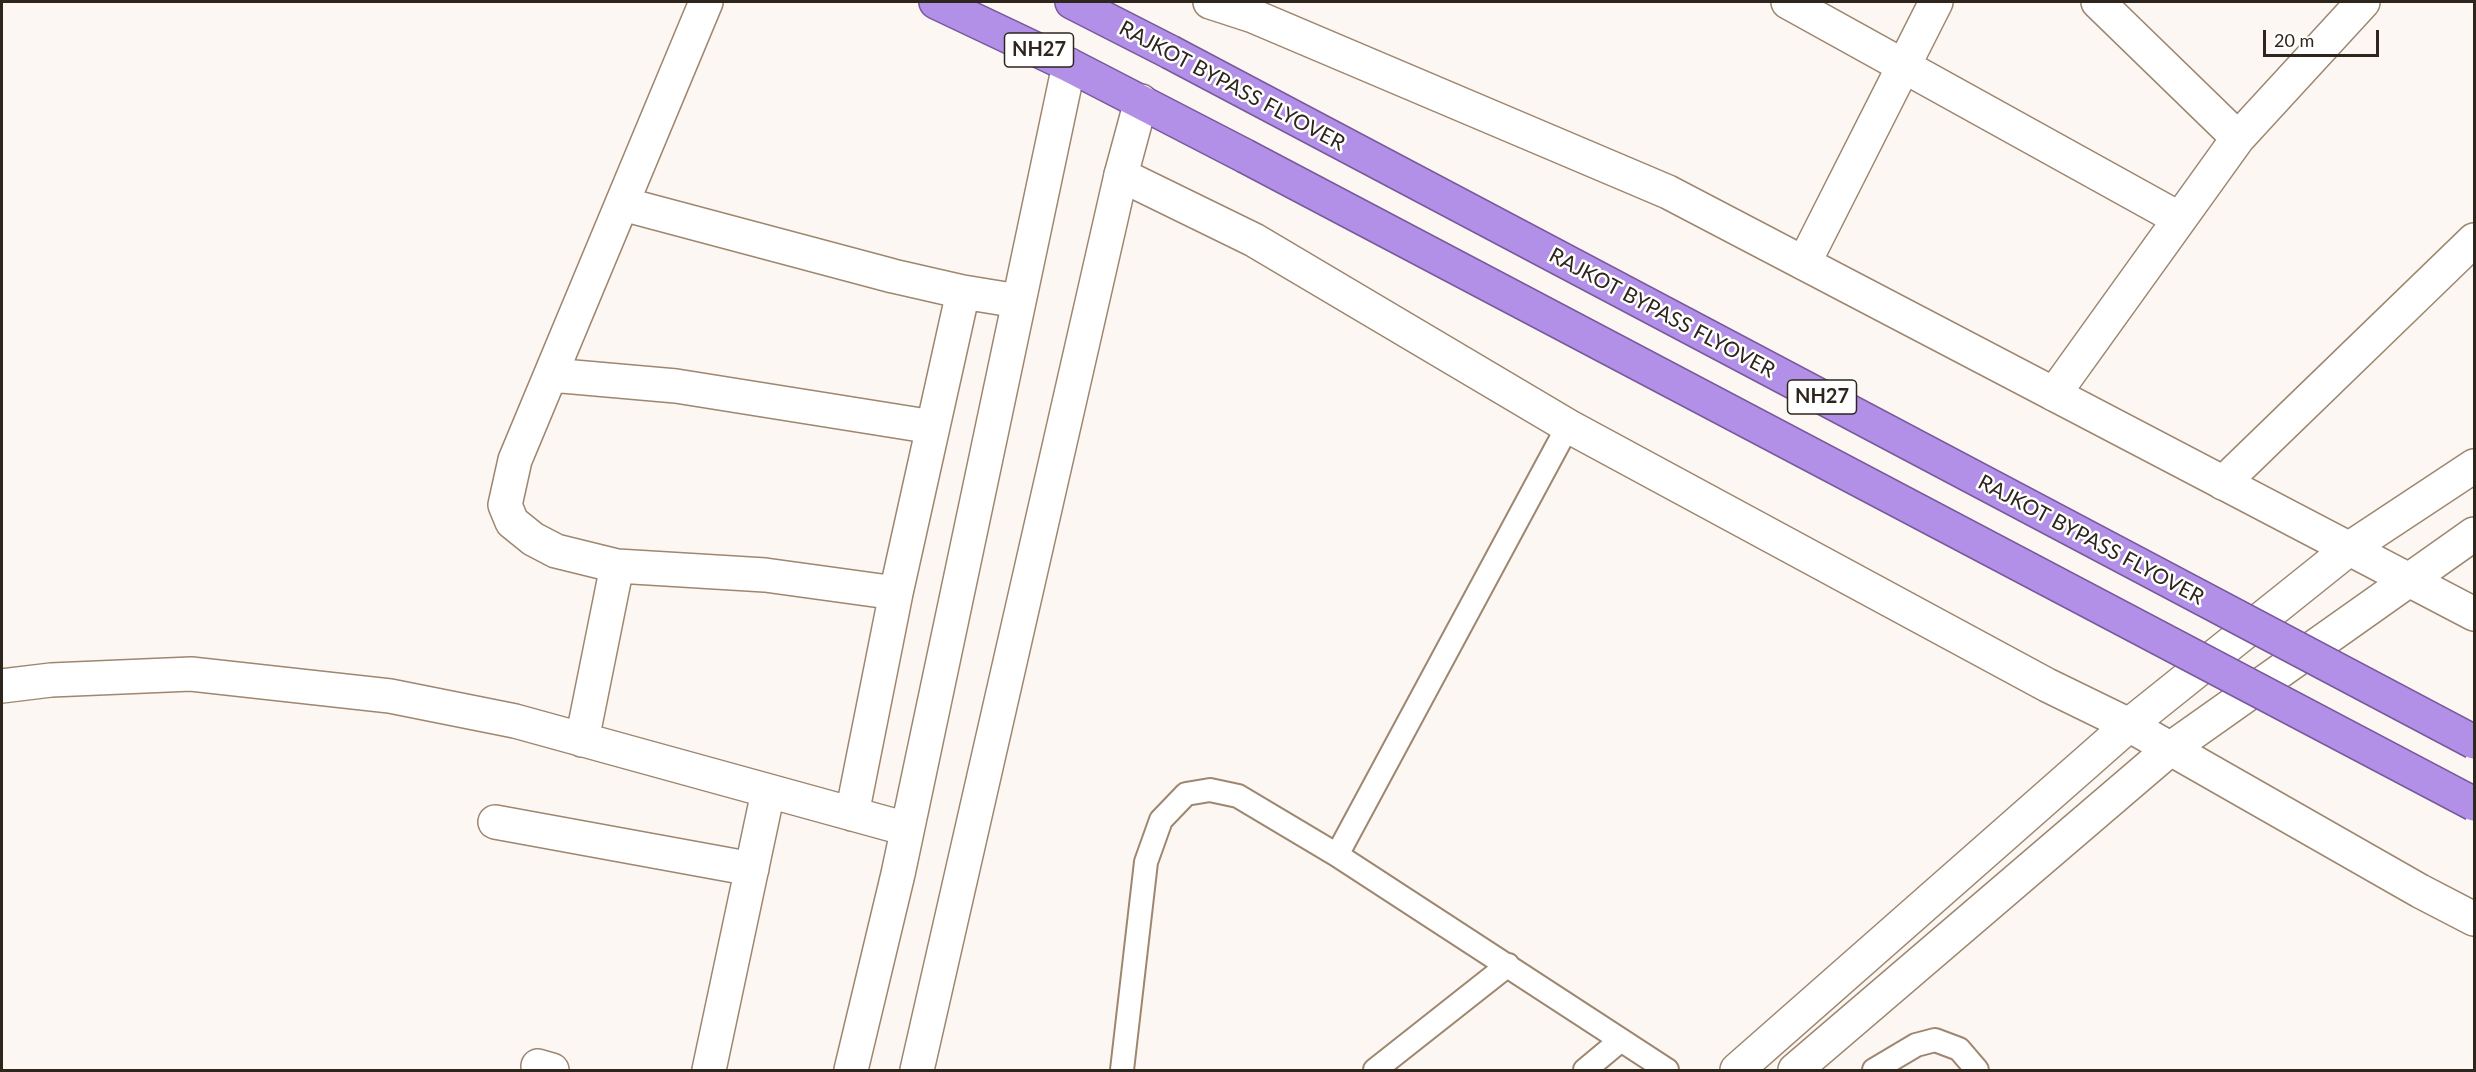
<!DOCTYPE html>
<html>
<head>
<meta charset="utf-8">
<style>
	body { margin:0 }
	#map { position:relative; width:2476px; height:1072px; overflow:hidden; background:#fcf7f2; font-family:Lato,sans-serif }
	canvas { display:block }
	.frame { position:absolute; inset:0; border:3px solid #2e251c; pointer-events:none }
	.scale { position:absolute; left:2263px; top:30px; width:116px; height:27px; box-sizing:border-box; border:3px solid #2e251c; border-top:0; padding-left:8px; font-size:18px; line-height:21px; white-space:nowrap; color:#2e251c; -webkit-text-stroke:4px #fff; paint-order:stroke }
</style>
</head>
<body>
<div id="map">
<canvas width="2476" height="1072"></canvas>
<div class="frame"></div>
<div class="scale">20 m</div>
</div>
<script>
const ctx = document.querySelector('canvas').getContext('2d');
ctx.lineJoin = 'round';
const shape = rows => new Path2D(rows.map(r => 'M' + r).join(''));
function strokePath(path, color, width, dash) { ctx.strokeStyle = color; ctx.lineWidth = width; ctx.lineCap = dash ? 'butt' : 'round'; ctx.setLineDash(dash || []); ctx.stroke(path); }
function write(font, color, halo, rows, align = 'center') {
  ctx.font = font + ' Lato,sans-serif'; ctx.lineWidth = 5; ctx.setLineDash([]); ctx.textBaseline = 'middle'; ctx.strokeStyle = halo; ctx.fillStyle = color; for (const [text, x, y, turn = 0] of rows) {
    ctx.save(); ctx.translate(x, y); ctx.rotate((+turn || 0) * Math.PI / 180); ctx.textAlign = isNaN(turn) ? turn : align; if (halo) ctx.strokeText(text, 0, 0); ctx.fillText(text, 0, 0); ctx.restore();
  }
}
const service = shape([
	[1337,855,1568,426],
	[1122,1070,1146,862,1161,820,1186,794,1210,790,1238,796,1337,855,1667,1070],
	[1375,1070,1508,965],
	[1585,1070,1621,1040],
	[1874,1070,1916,1045,1935,1040,1959,1049,1977,1070]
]);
const minor = shape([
	[706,2,515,460,505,505,512,522,533,539,556,551,617,566,765,575,896,593],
	[1788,2,2178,218],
	[2098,2,2238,138],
	[623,204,893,276,963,292,1018,301],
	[1804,263,1936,2],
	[551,375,676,386,933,427],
	[2054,394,2238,138,2363,2],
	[2223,483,2474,240],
	[2,686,51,680,191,674,390,696,515,721,907,829],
	[582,740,617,566],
	[852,814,896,593,963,292],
	[495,822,752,869],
	[538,1066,552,1070],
	[709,1070,768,792]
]);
const tertiary = shape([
	[1210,2,1253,16,1668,192,2474,614],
	[1121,175,1254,240,1568,426,2047,685,2129,725,2420,891,2474,919],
	[1737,1070,2129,725,2350,548,2474,466],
	[1795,1070,2170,749,2474,534]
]);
const secondary = shape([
	[851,1070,898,874,1069,65],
	[917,1070,1121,175,1141,101]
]);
const trunk = shape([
	[936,2,1069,65,1245,156],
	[1072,2,1170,52]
]);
const trunkBridge = shape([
	[1170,52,2474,742],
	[1245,156,2474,804]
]);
const shields = [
	[1039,50,69],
	[1822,397,69]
];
const shieldNames = [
	["NH27",1039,50],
	["NH27",1822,397]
];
const streetNames = [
	["RAJKOT BYPASS FLYOVER",1232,86,28],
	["RAJKOT BYPASS FLYOVER",1662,313,28],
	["RAJKOT BYPASS FLYOVER",2091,540,28]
];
strokePath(service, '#9e866f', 26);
strokePath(minor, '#9e866f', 36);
strokePath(tertiary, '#9e866f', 36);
strokePath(secondary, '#9e866f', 36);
strokePath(trunk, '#78599d', 36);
strokePath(service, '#fff', 22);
strokePath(minor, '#fff', 33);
strokePath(tertiary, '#fff', 33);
strokePath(secondary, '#fff', 33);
strokePath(trunk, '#b390e8', 33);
strokePath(trunkBridge, '#78599d', 36, []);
strokePath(trunkBridge, '#b390e8', 33);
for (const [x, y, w] of shields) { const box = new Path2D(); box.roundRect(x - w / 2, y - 17, w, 34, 4.5); ctx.fillStyle = '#fff'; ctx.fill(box); strokePath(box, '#2e251c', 1.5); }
write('bold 20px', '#2e251c', null, shieldNames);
write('21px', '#2e251c', '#fff', streetNames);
</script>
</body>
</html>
